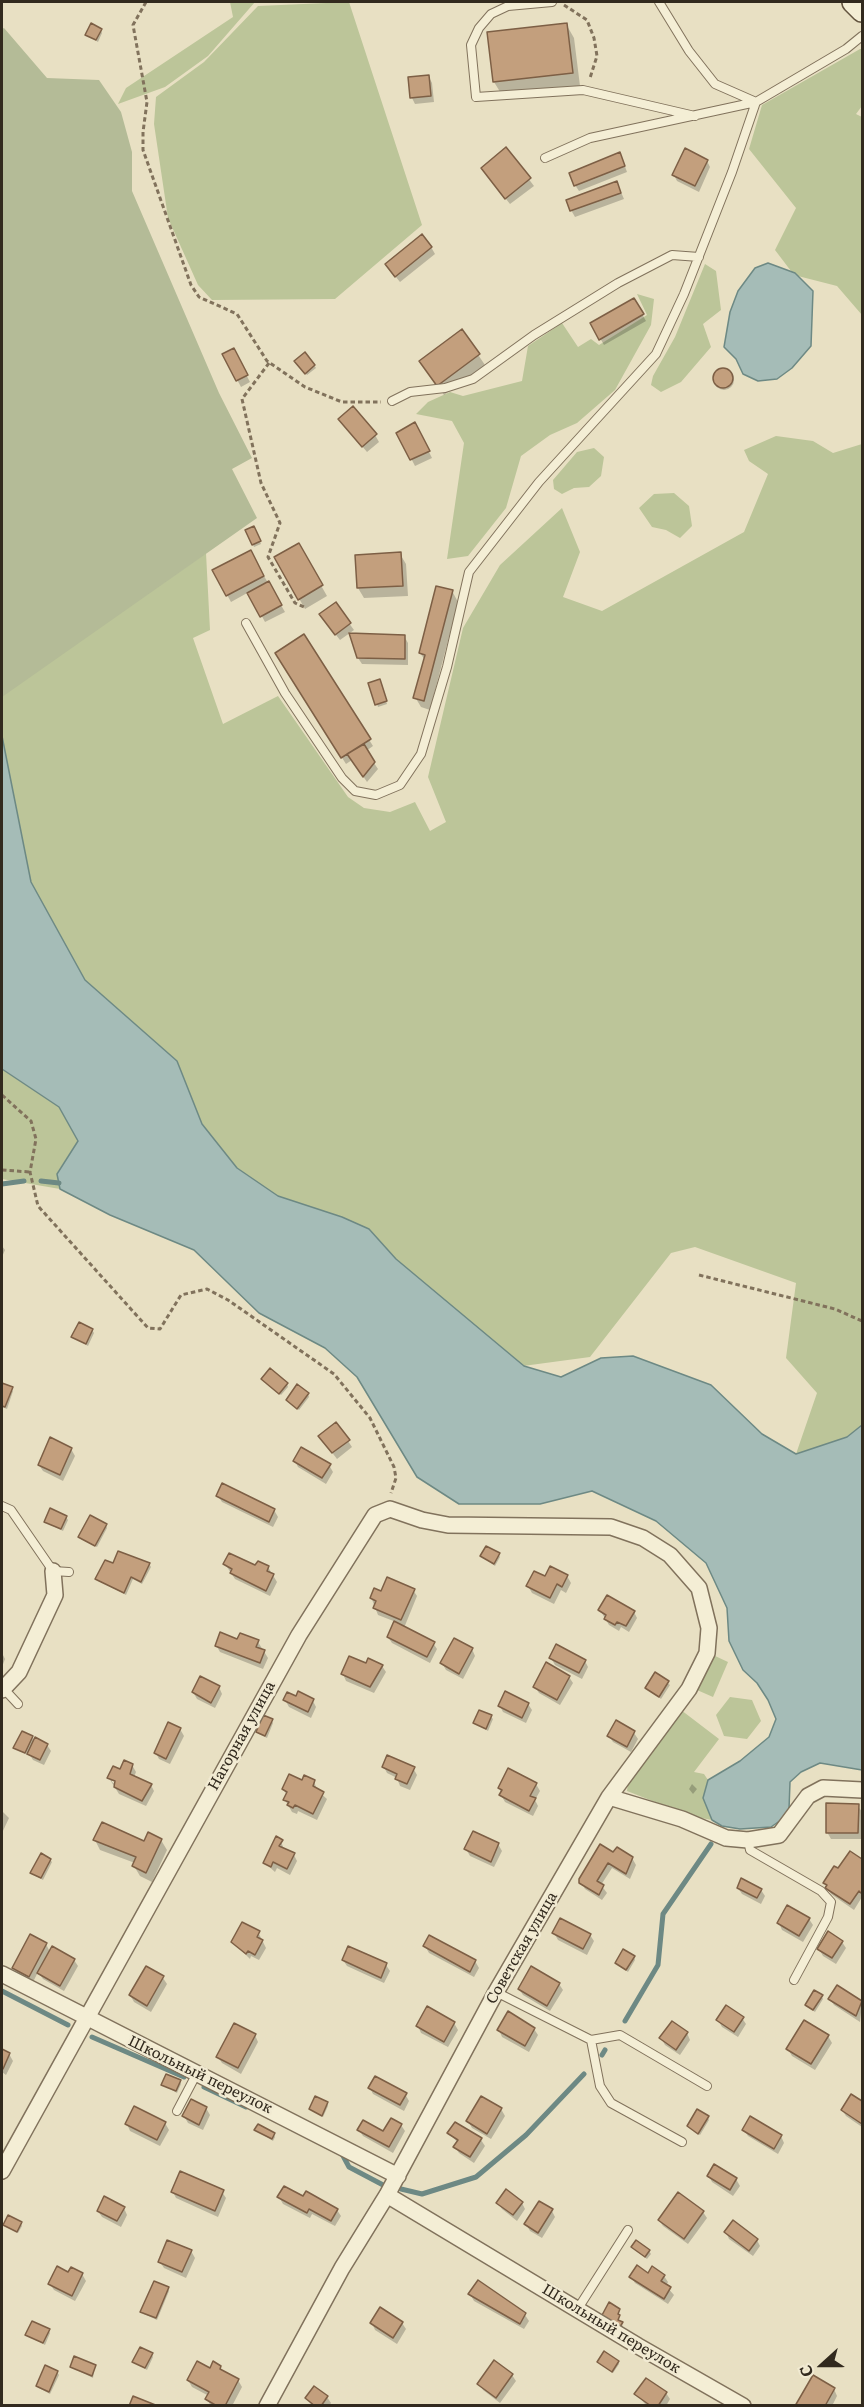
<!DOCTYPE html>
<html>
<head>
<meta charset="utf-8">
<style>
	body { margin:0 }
	#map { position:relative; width:864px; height:2407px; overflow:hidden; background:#e8e0c3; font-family:Literata,serif }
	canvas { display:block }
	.frame { position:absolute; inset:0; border:3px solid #322a1e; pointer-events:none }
	.north { position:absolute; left:792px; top:2335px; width:60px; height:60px; -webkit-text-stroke:4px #f1ead2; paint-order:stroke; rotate:249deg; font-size:16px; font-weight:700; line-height:24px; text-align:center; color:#322a1e }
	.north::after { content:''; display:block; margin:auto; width:21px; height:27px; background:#322a1e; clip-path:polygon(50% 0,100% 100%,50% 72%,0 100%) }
</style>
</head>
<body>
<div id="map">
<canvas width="864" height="2407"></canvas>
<div class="frame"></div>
<div class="north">С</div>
</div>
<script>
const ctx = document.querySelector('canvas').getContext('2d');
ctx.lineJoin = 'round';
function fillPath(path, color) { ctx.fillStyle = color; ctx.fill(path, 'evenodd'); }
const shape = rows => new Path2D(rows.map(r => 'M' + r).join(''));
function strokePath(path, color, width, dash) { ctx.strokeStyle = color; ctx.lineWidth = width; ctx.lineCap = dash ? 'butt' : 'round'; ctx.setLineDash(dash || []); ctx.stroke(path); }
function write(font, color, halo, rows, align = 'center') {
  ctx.font = font + ' Literata,serif'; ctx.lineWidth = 5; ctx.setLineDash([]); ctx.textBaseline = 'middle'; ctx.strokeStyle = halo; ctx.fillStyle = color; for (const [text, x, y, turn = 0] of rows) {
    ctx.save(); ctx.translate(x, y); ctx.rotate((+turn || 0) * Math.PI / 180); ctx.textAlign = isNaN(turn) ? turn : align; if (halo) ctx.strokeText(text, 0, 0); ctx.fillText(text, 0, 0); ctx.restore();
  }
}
const green = shape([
	[230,2,255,2,208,56,165,87,118,104,126,88,233,17],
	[349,2,422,225,335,299,212,300,198,285,168,218,154,124,156,97,204,62,258,6],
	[860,49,862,49,862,106,856,114,862,117,862,315,837,286,794,275,775,250,796,208,749,149,762,105],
	[2,218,127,608,206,553,210,630,193,638,223,724,278,696,348,797,364,808,390,812,415,802,430,831,446,822,428,777,463,628,500,565,562,508,580,552,563,597,602,611,744,532,768,474,749,461,744,450,776,436,813,441,833,453,862,444,862,1425,847,1437,796,1454,817,1393,786,1358,796,1283,695,1247,671,1253,590,1357,523,1366,396,1259,369,1229,342,1217,277,1196,237,1168,202,1124,177,1061,85,980,31,883,2,882],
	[705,264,716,271,721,310,703,324,711,347,681,382,661,392,651,385,653,376,675,337],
	[637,294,654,299,651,325,615,390,577,423,550,435,521,456,506,508,468,556,447,559,464,443,452,421,416,414,428,402,450,392,463,396,522,381,528,346,562,323,578,347,591,339,599,345,647,315],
	[594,448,604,457,601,476,589,487,574,488,562,494,554,489,553,480,577,452],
	[674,493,689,506,692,526,680,538,666,530,652,527,639,508,654,494],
	[2,1069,59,1107,78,1141,57,1173,60,1189,2,1179],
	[713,1655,728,1662,713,1697,697,1690],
	[730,1697,752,1700,761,1721,747,1739,724,1736,716,1715],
	[681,1710,719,1739,694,1772,704,1774,708,1780,703,1798,712,1820,691,1816,627,1791,628,1782,637,1773,635,1771]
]);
const cemetery = shape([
	[4,28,47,78,99,80,121,112,132,152,132,191,219,393,252,458,232,469,257,518,2,697,2,29]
]);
const water = shape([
	[768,263,795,273,813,291,811,346,792,368,777,379,758,381,743,374,736,359,724,347,730,312,738,291,755,268,768,263],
	[2,736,31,882,85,980,177,1061,202,1124,237,1168,278,1196,342,1217,369,1229,396,1259,524,1366,561,1377,601,1358,633,1356,711,1385,762,1434,796,1454,847,1437,862,1425,862,1770,820,1763,801,1772,790,1782,789,1809,781,1820,771,1827,740,1829,722,1826,712,1820,703,1798,708,1780,740,1761,769,1737,776,1719,768,1700,757,1683,743,1670,729,1641,727,1608,706,1563,656,1521,592,1491,540,1504,459,1504,417,1477,357,1377,325,1348,259,1313,194,1250,110,1215,60,1189,57,1174,78,1141,59,1107,2,1069,2,736]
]);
const shadow = shape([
	[566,24,574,38,580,86,502,95,494,82,489,33],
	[101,30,102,33,98,42,87,35],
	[429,77,432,83,434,102,415,104,412,98],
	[506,149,534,186,510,204,486,174],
	[623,161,627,172,579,191,575,185],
	[707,161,710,167,699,192,677,181,674,175],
	[617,183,624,199,575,217,571,210],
	[431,247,435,254,400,282,391,271],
	[634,300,646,321,604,345,592,324],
	[462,331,485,365,444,395,426,371],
	[233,350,250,382,241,387,224,355],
	[298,364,314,365,316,368,307,375],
	'714 380a10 10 0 1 1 20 0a10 10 0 1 1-20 0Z',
	[415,424,432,458,415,466,398,433],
	[344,425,375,435,379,442,367,452],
	[253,527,261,544,254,547,247,530],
	[298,545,327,596,305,609,276,558],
	[250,552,285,612,265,622,249,592,231,602,214,571],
	[400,554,406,564,408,596,364,598,358,588,356,556],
	[452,591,458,602,430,710,421,707,415,697,425,660,420,653],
	[335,604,354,630,340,640,325,621],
	[304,636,373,746,366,751,378,769,367,782,352,760,346,764,277,654],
	[404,636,408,643,408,665,362,664,358,658],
	[370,684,380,684,387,704,378,707],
	[2,1246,5,1250,2,1257],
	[92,1330,94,1333,88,1346,73,1337],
	[263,1379,287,1384,288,1387,281,1395],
	[2,1384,13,1391,7,1409,2,1407],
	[308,1394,309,1397,299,1410,288,1400],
	[348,1441,352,1447,337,1459,324,1442],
	[71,1449,75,1456,63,1481,43,1471,39,1465],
	[295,1461,329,1465,333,1472,326,1484,298,1467],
	[218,1496,274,1510,278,1517,273,1527,222,1502],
	[66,1517,68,1520,63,1531,45,1522],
	[106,1525,107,1528,97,1547,80,1537],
	[499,1555,500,1557,495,1566,481,1556],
	[149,1564,151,1567,142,1584,133,1579,126,1595,97,1579,113,1565],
	[225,1564,268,1567,277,1582,270,1596,235,1579],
	[567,1576,571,1583,566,1593,561,1590,554,1604,532,1593,528,1586,545,1578],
	[413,1590,417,1596,404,1628,433,1643,437,1649,430,1663,392,1643,388,1637,396,1622,378,1615,371,1597,382,1593],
	[600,1610,634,1612,637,1618,629,1632,621,1627,619,1631,609,1625],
	[238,1641,258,1642,268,1658,263,1669,220,1652,216,1645],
	[472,1649,475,1656,463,1679,446,1670,442,1663],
	[2,1653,5,1659,2,1667],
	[551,1658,585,1661,588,1667,582,1679,555,1665],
	[366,1665,382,1666,386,1672,374,1693,346,1681,343,1674],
	[655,1674,670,1685,661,1699,647,1688],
	[569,1677,573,1683,560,1705,539,1693,535,1687],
	[219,1687,222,1694,215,1708,197,1699,193,1692],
	[285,1700,313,1701,316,1707,311,1718,289,1707],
	[528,1704,532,1710,526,1723,503,1712,500,1706],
	[491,1717,493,1719,488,1731,475,1723],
	[272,1721,273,1723,267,1738,259,1734,257,1732],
	[180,1729,184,1736,170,1764,159,1759,156,1753],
	[634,1733,638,1739,631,1752,613,1742,609,1736],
	[32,1737,34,1742,47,1745,51,1751,44,1765,33,1760,28,1752,27,1755,15,1748],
	[132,1765,136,1772,134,1777,151,1785,154,1791,146,1806,119,1794,109,1778],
	[112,1779,122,1785,120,1787,112,1782],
	[384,1767,413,1768,417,1775,410,1790,400,1786,397,1778,387,1773],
	[314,1781,317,1790,327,1799,317,1820,298,1811,297,1814,292,1812,285,1800,287,1795,283,1789],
	[536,1784,540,1791,535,1800,538,1806,533,1816,505,1802,501,1795,500,1788],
	[692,1784,697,1789,693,1794,689,1789],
	[858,1806,862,1812,861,1839,831,1839,827,1832],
	[2,1811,9,1818,2,1833],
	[474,1833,498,1844,502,1851,494,1867,470,1856,466,1849],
	[95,1840,144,1843,161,1840,167,1850,152,1882,140,1876,134,1866,135,1863,100,1850],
	[281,1841,284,1850,294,1855,297,1861,290,1875,277,1868,275,1872,265,1863],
	[850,1853,862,1861,862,1897,854,1910,831,1894,825,1883,839,1871],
	[614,1854,632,1858,636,1865,630,1879,612,1868,601,1885,607,1893,602,1900,585,1889,581,1882],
	[50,1860,52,1862,43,1880,34,1875,32,1872],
	[738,1888,761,1890,765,1896,761,1904,742,1894],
	[809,1919,813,1925,803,1942,782,1930,779,1923],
	[258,1932,266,1948,259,1960,251,1956,250,1959,233,1942],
	[554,1933,590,1935,594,1941,587,1955,558,1940],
	[842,1942,846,1948,836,1964,823,1956,819,1949],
	[46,1944,50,1952,74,1960,78,1966,64,1991,43,1979,38,1972,33,1982,18,1974,14,1968],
	[425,1946,475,1961,479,1968,474,1977,429,1953],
	[634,1957,635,1960,628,1972,616,1963],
	[343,1960,386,1965,390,1971,384,1983,347,1966],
	[147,1968,163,1978,167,1984,151,2012,134,2002,130,1995],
	[559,1984,563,1990,550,2011,523,1995,519,1989],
	[837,1987,862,2003,860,2022,834,2005,830,1999],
	[822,1997,823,1999,815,2012,808,2007,806,2005],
	[742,2018,746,2024,738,2037,722,2027,718,2020],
	[454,2023,458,2030,448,2047,421,2033,418,2026],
	[534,2029,538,2035,529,2052,502,2037,499,2030],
	[687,2033,690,2040,680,2055,665,2045,661,2038],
	[255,2035,258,2042,241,2074,222,2063,218,2057],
	[828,2036,832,2043,815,2070,792,2056,788,2049],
	[2,2051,9,2054,13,2061,6,2075,2,2072],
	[180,2081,181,2084,177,2093,163,2085],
	[370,2088,405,2094,409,2101,404,2111,373,2094],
	[852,2096,862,2103,862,2127,846,2116,842,2110],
	[192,2101,206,2108,210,2115,203,2130,188,2123,184,2116],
	[327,2103,328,2106,323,2117,311,2109],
	[501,2109,505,2116,491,2139,472,2128,468,2121],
	[708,2118,709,2120,700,2135,688,2126],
	[165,2123,169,2130,160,2146,130,2131,127,2124],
	[401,2125,405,2131,393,2153,363,2136,359,2130,384,2133],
	[256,2130,274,2134,275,2137,273,2141],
	[744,2130,781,2136,784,2143,778,2154,748,2136],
	[449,2133,481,2140,485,2146,474,2163,459,2153,455,2147,458,2143],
	[709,2176,736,2179,740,2186,733,2196,712,2182],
	[173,2192,222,2192,226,2198,218,2217,176,2198],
	[279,2197,304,2198,337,2210,341,2216,335,2226,312,2214,310,2218,283,2204],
	[498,2203,522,2203,525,2209,517,2221,502,2209],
	[124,2208,127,2215,121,2227,102,2217,98,2211],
	[552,2211,555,2217,542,2238,530,2231,526,2224],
	[703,2212,707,2218,688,2244,663,2226,659,2220],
	[21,2223,22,2226,18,2233,5,2225],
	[726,2232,757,2240,760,2246,753,2256,729,2239],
	[636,2242,649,2251,651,2254,647,2259,634,2249,633,2247],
	[191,2251,195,2258,186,2278,164,2268,160,2262],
	[69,2274,82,2274,86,2281,75,2301,54,2290,50,2284],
	[649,2275,664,2276,668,2282,666,2286,674,2295,668,2304,635,2283,631,2277],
	[478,2282,525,2315,529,2321,524,2329,474,2301,470,2294],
	[168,2289,169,2291,157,2320,144,2314,142,2312],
	[619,2310,619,2322,623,2326,622,2329,605,2320],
	[372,2323,402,2323,406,2329,397,2344,375,2330],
	[49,2331,50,2333,45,2345,27,2335],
	[152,2354,153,2357,147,2370,134,2362],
	[599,2362,618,2362,619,2364,613,2373],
	[95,2366,93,2378,71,2367],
	[220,2367,224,2373,238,2380,242,2387,232,2406,211,2406,207,2399,209,2396,192,2387,188,2380],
	[57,2372,59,2375,50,2394,39,2388,37,2386],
	[512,2375,516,2381,500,2403,483,2390,479,2384],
	[834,2389,837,2396,832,2406,797,2406],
	[666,2393,670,2399,666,2406,647,2406,636,2394],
	[327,2397,331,2403,329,2406,312,2406,307,2398]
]);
const stream = shape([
	[41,1181,59,1183],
	[2,1184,24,1181],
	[2,1991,68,2025],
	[625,2021,658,1965,663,1914,711,1844],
	[92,2037,184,2077],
	[602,2055,605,2050],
	[204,2087,246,2107],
	[341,2152,349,2167,385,2186],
	[401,2189,422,2194,476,2177,526,2135,584,2074]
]);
const building = shape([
	[91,23,102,29,96,40,85,35,91,23],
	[567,23,573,73,493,82,487,32,567,23],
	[429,75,431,96,410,98,408,77,429,75],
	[506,147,531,178,505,199,481,168,506,147],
	[685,148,708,160,695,186,672,175,685,148],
	[620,152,625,166,574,186,569,173,620,152],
	[617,181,621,193,570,211,566,200,617,181],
	[422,234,432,247,395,277,385,264,422,234],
	[634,298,644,314,599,340,590,323,634,298],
	[462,329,480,354,437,386,419,361,462,329],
	[234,348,248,375,236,381,222,354,234,348],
	[305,352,315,365,305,374,294,361,305,352],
	'713 378a10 10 0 1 1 20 0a10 10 0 1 1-20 0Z',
	[353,406,377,434,362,447,338,419,353,406],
	[415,422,430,451,410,460,396,433,415,422],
	[254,526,261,541,252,545,245,530,254,526],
	[299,543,323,585,298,600,274,557,299,543],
	[251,550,264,576,226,596,212,570,251,550],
	[401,552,403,586,357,588,355,555,401,552],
	[269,581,282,605,260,617,247,593,269,581],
	[436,586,453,590,424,701,413,698,425,655,419,653,436,586],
	[336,602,351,623,335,635,319,614,336,602],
	[349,633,405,635,405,659,357,658,349,633],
	[304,634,371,739,341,758,275,653,304,634],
	[380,679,387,701,375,705,368,683,380,679],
	[364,744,375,762,363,777,347,754,364,744],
	[79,1322,93,1329,86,1344,71,1337,79,1322],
	[270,1368,288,1383,279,1394,261,1379,270,1368],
	[2,1383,13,1387,5,1407,2,1406,2,1383],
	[297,1384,309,1393,297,1409,286,1400,297,1384],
	[336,1422,350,1440,332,1453,318,1436,336,1422],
	[50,1437,72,1448,60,1475,38,1465,50,1437],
	[301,1447,331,1464,322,1478,293,1461,301,1447],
	[222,1483,275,1509,269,1522,216,1496,222,1483],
	[50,1508,67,1516,61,1529,44,1522,50,1508],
	[90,1515,107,1524,95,1546,78,1537,90,1515],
	[486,1546,500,1553,494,1564,480,1556,486,1546],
	[118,1551,150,1563,141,1582,131,1577,124,1593,95,1579,105,1560,113,1563,118,1551],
	[229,1553,255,1565,258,1561,269,1566,267,1571,274,1574,266,1591,230,1573,232,1569,223,1564,229,1553],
	[550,1566,568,1575,562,1587,557,1584,550,1598,526,1586,534,1571,545,1576,550,1566],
	[387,1577,415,1589,401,1620,373,1608,376,1601,370,1598,374,1588,381,1591,387,1577],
	[607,1595,635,1611,626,1626,617,1622,615,1625,604,1619,606,1615,598,1610,607,1595],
	[394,1621,435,1642,427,1657,387,1637,394,1621],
	[220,1632,237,1639,240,1633,259,1640,256,1647,265,1650,260,1663,215,1646,220,1632],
	[454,1638,473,1648,459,1674,440,1663,454,1638],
	[556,1644,586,1660,579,1673,549,1658,556,1644],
	[349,1656,366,1663,368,1658,383,1665,370,1687,341,1674,349,1656],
	[546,1662,570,1676,557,1700,533,1687,546,1662],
	[655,1672,669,1681,659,1697,645,1688,655,1672],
	[200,1676,220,1686,211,1703,192,1692,200,1676],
	[298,1691,314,1699,308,1712,283,1700,287,1692,296,1696,298,1691],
	[505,1691,529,1703,522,1718,498,1706,505,1691],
	[479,1710,492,1715,486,1729,473,1723,479,1710],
	[263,1715,273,1719,265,1736,256,1732,263,1715],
	[616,1720,635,1731,627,1747,607,1736,616,1720],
	[168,1722,181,1728,166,1759,154,1753,168,1722],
	[22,1731,33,1736,25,1753,13,1748,22,1731],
	[35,1737,48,1744,40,1760,27,1754,35,1737],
	[387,1755,415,1767,407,1784,395,1779,397,1774,382,1767,387,1755],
	[124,1760,133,1764,130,1774,152,1784,142,1801,114,1787,115,1781,107,1778,113,1766,120,1769,124,1760],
	[508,1768,537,1783,530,1796,536,1798,529,1811,499,1795,502,1790,498,1788,508,1768],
	[289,1774,302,1780,304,1775,315,1780,313,1786,324,1792,313,1814,295,1805,293,1808,287,1805,289,1802,283,1800,287,1792,282,1789,289,1774],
	[826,1803,859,1804,858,1833,826,1833,826,1803],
	[102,1822,144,1841,148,1832,162,1839,146,1873,132,1866,136,1857,93,1840,102,1822],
	[473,1831,499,1843,491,1862,464,1849,473,1831],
	[276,1836,283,1840,279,1846,295,1853,287,1869,273,1862,271,1867,263,1863,276,1836],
	[600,1844,613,1852,617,1847,633,1857,626,1874,608,1863,597,1881,604,1885,599,1895,579,1883,579,1879,600,1844],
	[850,1851,862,1859,862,1894,859,1891,850,1904,825,1888,827,1885,823,1883,834,1866,838,1868,850,1851],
	[41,1853,51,1859,41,1878,30,1873,41,1853],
	[741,1878,762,1889,757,1898,737,1888,741,1878],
	[787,1905,810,1918,799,1936,777,1923,787,1905],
	[560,1918,591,1934,583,1949,552,1933,560,1918],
	[242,1922,260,1931,257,1937,263,1940,255,1955,248,1951,246,1954,231,1942,242,1922],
	[828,1931,843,1941,832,1958,817,1949,828,1931],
	[30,1934,47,1943,29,1977,12,1968,30,1934],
	[429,1935,476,1960,470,1972,423,1946,429,1935],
	[52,1946,75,1959,60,1986,37,1973,52,1946],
	[348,1946,387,1963,381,1978,342,1960,348,1946],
	[623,1949,635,1956,626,1970,615,1963,623,1949],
	[146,1966,164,1976,147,2006,129,1995,146,1966],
	[531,1966,560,1983,547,2006,518,1989,531,1966],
	[837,1985,862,2001,856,2016,828,1999,837,1985],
	[814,1990,823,1995,813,2010,805,2005,814,1990],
	[726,2005,744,2017,734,2032,716,2020,726,2005],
	[427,2006,455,2022,444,2042,416,2026,427,2006],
	[508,2011,535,2028,525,2046,497,2030,508,2011],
	[804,2020,829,2035,811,2064,786,2049,804,2020],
	[672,2021,688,2032,676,2050,659,2038,672,2021],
	[234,2023,256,2034,238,2068,216,2057,234,2023],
	[2,2049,10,2053,3,2069,2,2068,2,2049],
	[166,2074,181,2080,176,2091,161,2085,166,2074],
	[375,2076,407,2093,400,2105,368,2088,375,2076],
	[851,2094,862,2101,862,2124,841,2110,851,2094],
	[315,2096,328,2102,322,2116,309,2109,315,2096],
	[481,2096,502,2108,487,2134,466,2121,481,2096],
	[191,2099,207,2107,199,2125,182,2116,191,2099],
	[134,2106,166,2122,157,2140,125,2124,134,2106],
	[697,2109,709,2116,698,2134,687,2126,697,2109],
	[750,2116,782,2135,774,2149,742,2130,750,2116],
	[391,2118,402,2124,389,2147,357,2130,363,2120,383,2131,391,2118],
	[455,2122,482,2138,470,2157,453,2147,458,2140,447,2133,455,2122],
	[258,2124,275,2133,272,2139,254,2130,258,2124],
	[714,2164,737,2178,730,2190,707,2176,714,2164],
	[180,2171,224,2190,215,2211,171,2192,180,2171],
	[284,2186,303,2196,306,2191,338,2209,331,2221,309,2209,307,2213,277,2197,284,2186],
	[506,2189,523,2202,513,2215,496,2203,506,2189],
	[678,2192,704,2211,684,2239,658,2220,678,2192],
	[104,2196,125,2207,117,2221,97,2211,104,2196],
	[539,2201,553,2209,538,2233,524,2224,539,2201],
	[8,2215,22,2222,17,2232,3,2225,8,2215],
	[733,2220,758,2239,749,2251,724,2232,733,2220],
	[167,2240,192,2250,182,2272,158,2262,167,2240],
	[636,2240,650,2250,645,2257,631,2247,636,2240],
	[637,2265,648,2273,652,2266,665,2275,661,2281,671,2287,664,2299,629,2277,637,2265],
	[57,2266,68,2272,71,2267,83,2273,72,2296,48,2284,57,2266],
	[478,2280,526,2313,520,2324,468,2294,478,2280],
	[154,2281,169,2287,156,2318,140,2312,154,2281],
	[609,2302,620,2309,618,2314,620,2315,618,2320,623,2322,620,2327,601,2317,609,2302],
	[380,2307,403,2322,393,2338,370,2323,380,2307],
	[32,2321,50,2329,43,2343,25,2335,32,2321],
	[140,2347,153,2353,145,2368,132,2362,140,2347],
	[604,2351,619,2361,612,2372,597,2362,604,2351],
	[74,2356,96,2365,92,2376,70,2367,74,2356],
	[494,2360,513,2374,496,2398,477,2384,494,2360],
	[197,2361,210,2368,213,2361,221,2366,220,2369,239,2379,225,2406,217,2406,205,2399,209,2392,187,2380,197,2361],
	[45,2365,58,2371,49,2392,36,2386,45,2365],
	[813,2375,835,2388,825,2406,795,2406,813,2375],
	[646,2378,667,2392,658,2406,651,2406,634,2394,646,2378],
	[314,2386,328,2396,321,2406,315,2406,305,2398,314,2386],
	[133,2396,158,2406,129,2406,133,2396]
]);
const path = shape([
	[146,2,133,25,147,102,143,132,143,150,191,285,199,297,237,314,267,361,305,387,342,402,381,402],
	[564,5,587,20,594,38,597,56,590,78],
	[269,363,242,399,261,483,280,523,268,557,295,603,304,607],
	[2,1095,31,1121,36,1139,30,1172,38,1206,148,1328,160,1329,181,1295,207,1289,228,1300,334,1374,370,1418,394,1467,396,1478,391,1493],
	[2,1170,30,1172],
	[699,1275,835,1309,862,1321]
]);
const lane = shape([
	[552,2,508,6,491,14,479,28,471,45,476,97,583,90,695,116],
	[545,158,590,138,756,102,846,49,862,36],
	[392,401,410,392,445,388,473,379,534,335,618,283,672,255,699,257],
	[246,623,285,693,342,778,355,791,376,795,400,785,421,754,447,667,469,572,539,482,656,354,684,294,732,172,756,102,715,84,689,51,659,2],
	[2,1506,11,1510,53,1571,69,1572],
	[4,1689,18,1704],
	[748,1840,750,1850,821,1891,831,1902,828,1917,794,1980],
	[496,1992,591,2040,600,2086,611,2103,682,2142],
	[591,2040,620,2035,707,2086],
	[177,2111,197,2073],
	[577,2310,628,2230]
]);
const street = shape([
	[2,1690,19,1672,55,1595,53,1571],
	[609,1797,682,1819,726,1838,748,1840,779,1835,808,1796,823,1788,862,1790],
	[2,1974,398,2176],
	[2,2171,299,1635,375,1515,390,1509,422,1520,448,1525,611,1527,643,1538,670,1555,699,1588,709,1628,707,1653,689,1689,609,1797,496,1992,387,2195,342,2268,267,2406],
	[387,2195,638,2346,743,2406]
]);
const secondary = shape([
	[853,2,862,11]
]);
const streetNames = [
	["Нагорная улица",242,1736,-61],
	["Советская улица",522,1948,-60],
	["Школьный переулок",200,2075,26],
	["Школьный переулок",611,2329,31]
];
fillPath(green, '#bcc599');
fillPath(cemetery, '#b4bb97');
fillPath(water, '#a5bcb7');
strokePath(water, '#6d8984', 1.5);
fillPath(shadow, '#0003');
strokePath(stream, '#6d8984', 5);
fillPath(building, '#c39f7d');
strokePath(building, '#7d5f45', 1.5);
strokePath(lane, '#81725c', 10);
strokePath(street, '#81725c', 18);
strokePath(secondary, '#63543f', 24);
strokePath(path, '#81725c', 3, [4.5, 3]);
strokePath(lane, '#f4eed5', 8);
strokePath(street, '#f4eed5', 15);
strokePath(secondary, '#f4eed5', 21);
write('15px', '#322a1e', '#f1ead2', streetNames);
</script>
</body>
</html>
